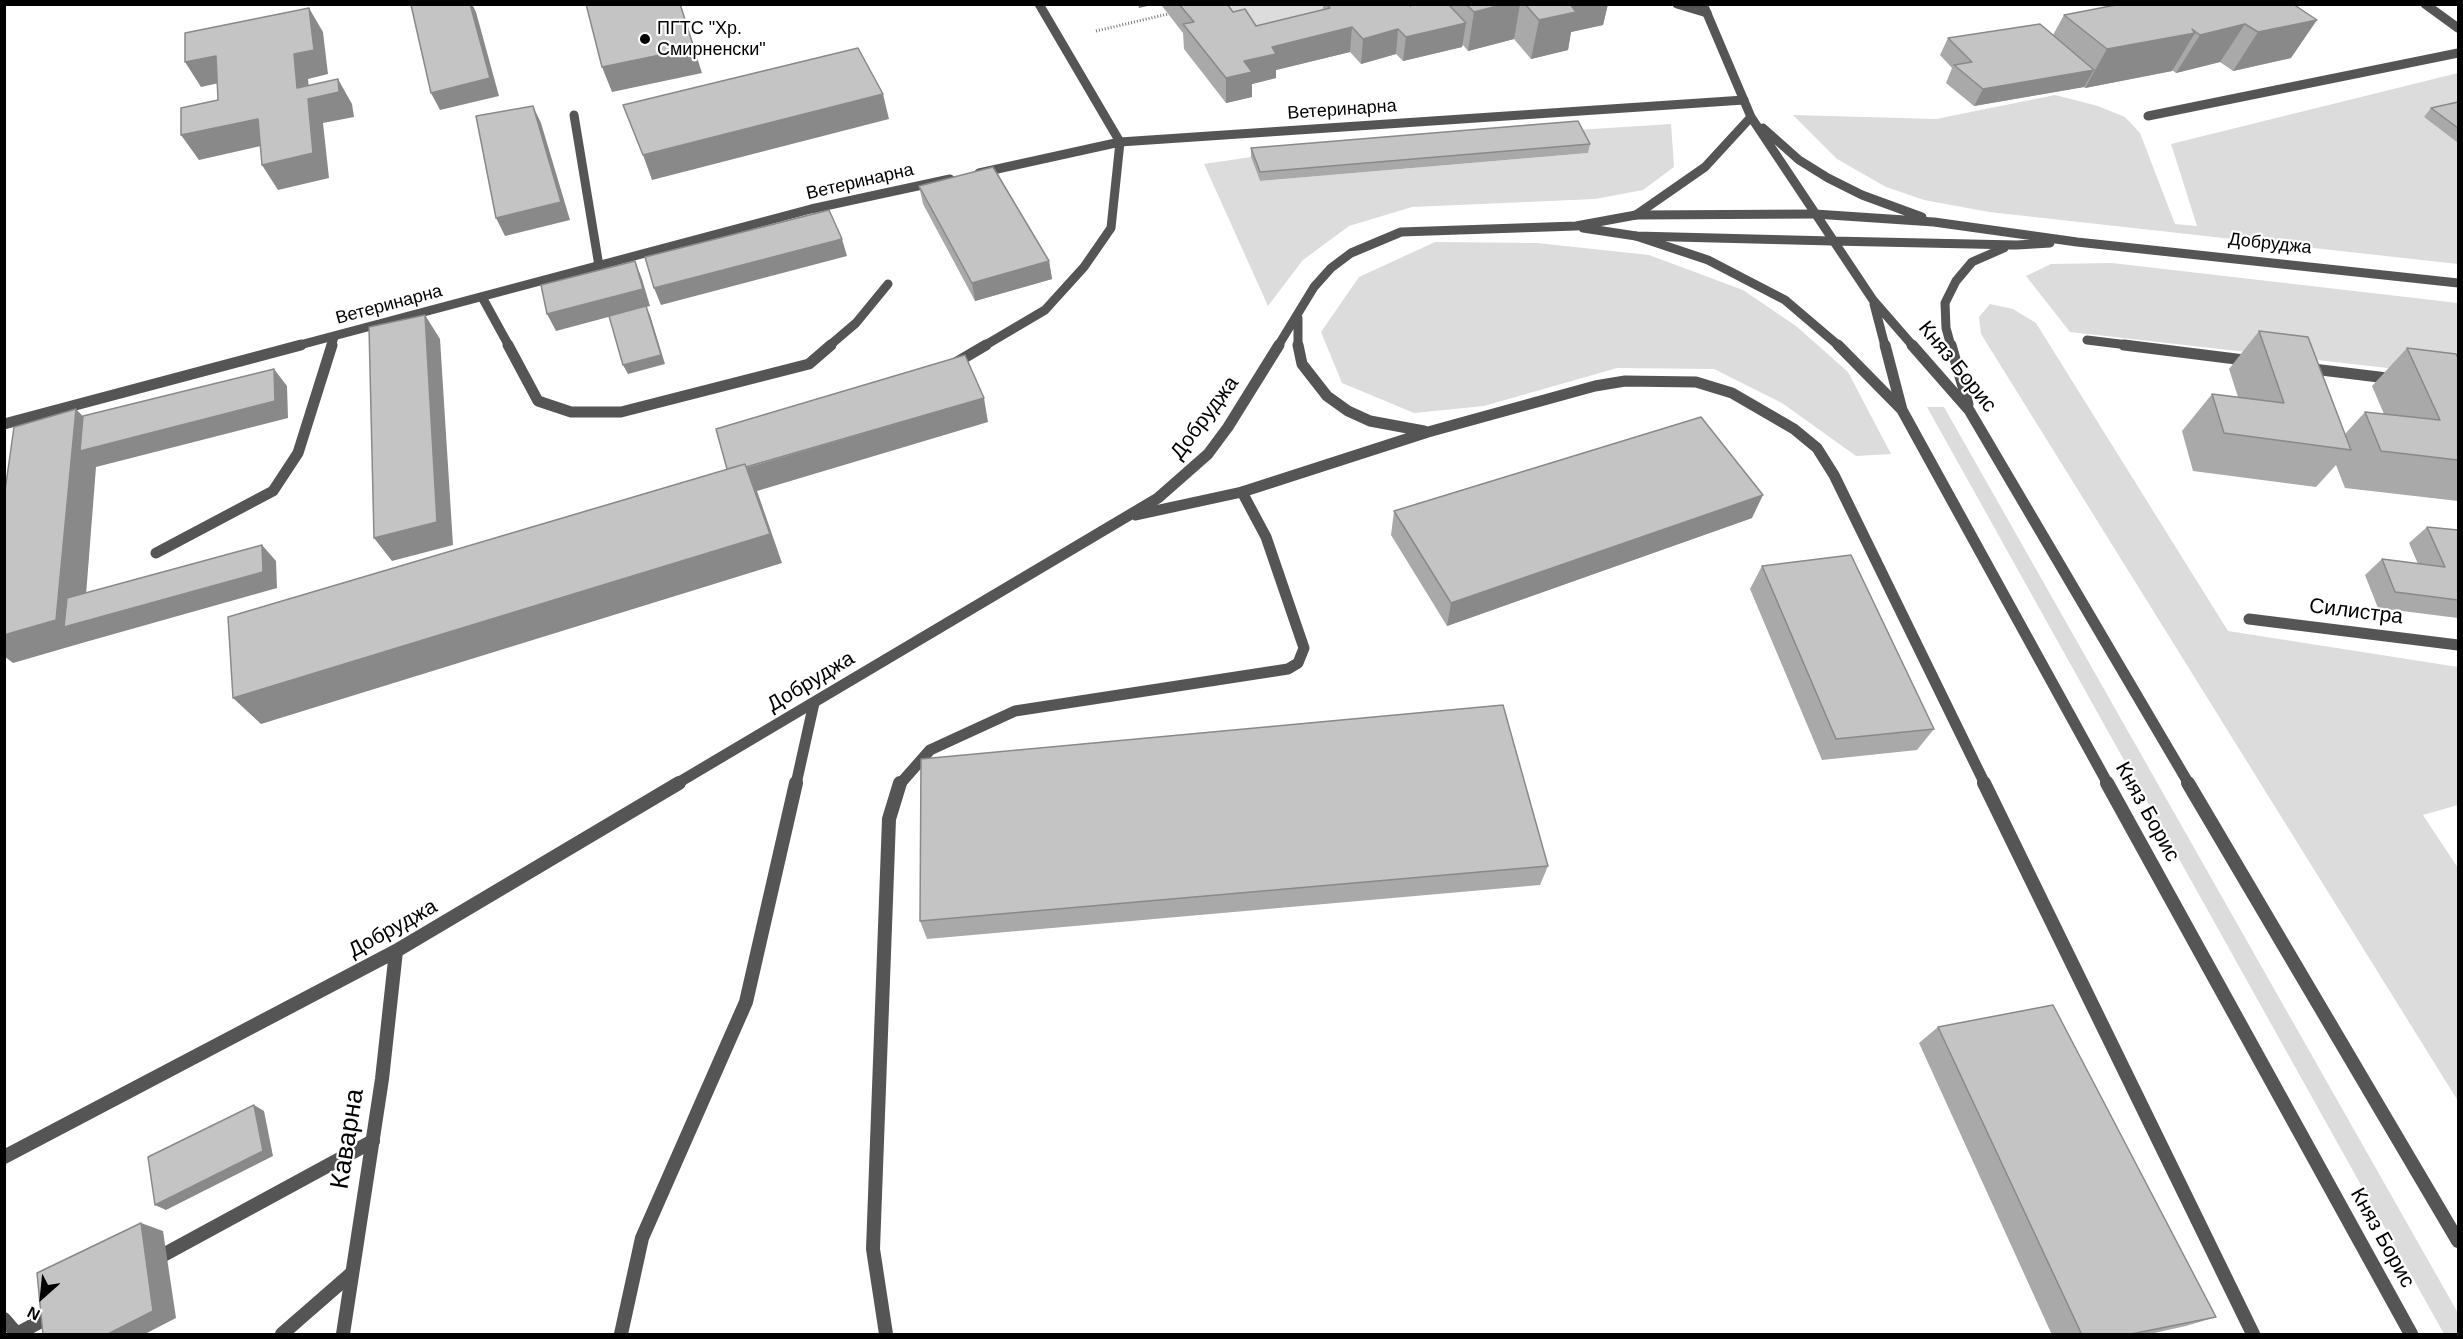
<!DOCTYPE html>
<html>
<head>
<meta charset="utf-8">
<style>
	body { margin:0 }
	#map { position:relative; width:2463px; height:1339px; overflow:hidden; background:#fff; font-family:Helvetica,sans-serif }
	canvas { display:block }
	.frame { position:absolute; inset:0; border:6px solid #000; pointer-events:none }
	.north { position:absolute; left:12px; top:1267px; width:60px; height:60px; -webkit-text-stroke:4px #fff; paint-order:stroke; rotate:207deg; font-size:16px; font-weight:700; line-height:24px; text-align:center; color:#000 }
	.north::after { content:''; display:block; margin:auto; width:21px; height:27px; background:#000; clip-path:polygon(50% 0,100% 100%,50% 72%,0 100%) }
</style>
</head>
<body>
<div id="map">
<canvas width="2463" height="1339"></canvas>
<div class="frame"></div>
<div class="north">N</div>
</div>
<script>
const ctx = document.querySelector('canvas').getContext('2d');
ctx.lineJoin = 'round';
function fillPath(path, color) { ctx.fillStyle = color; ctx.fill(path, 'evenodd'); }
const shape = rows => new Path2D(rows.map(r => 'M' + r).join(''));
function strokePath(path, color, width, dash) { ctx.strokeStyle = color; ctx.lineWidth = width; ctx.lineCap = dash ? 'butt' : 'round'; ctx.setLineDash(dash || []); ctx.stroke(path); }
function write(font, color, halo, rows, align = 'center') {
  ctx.font = font + ' Helvetica,sans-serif'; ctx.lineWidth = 4.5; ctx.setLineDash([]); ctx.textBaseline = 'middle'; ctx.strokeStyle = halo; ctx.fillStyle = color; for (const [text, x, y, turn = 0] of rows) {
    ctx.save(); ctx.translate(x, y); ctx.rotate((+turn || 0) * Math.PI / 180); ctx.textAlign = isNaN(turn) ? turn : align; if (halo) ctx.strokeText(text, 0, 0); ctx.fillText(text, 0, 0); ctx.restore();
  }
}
const green = shape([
	[1226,5,1374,5,1247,30],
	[2458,73,2458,110,2424,117,2458,143,2458,264,1989,212,1924,200,1886,187,1837,159,1793,115,1936,119,2055,95,2098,106,2125,117,2140,133,2175,224,2197,226,2171,144],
	[1671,124,1674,167,1643,190,1595,199,1412,207,1349,226,1303,260,1268,306,1204,164,1251,157,1260,181,1588,153,1577,130],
	[1435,242,1537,243,1649,255,1743,290,1796,326,1848,372,1891,454,1856,456,1782,403,1714,369,1617,368,1484,406,1414,413,1342,383,1321,332,1359,277],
	[2112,263,2458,303,2458,376,2070,332,2026,276,2051,264],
	[1990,304,2013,309,2036,323,2228,631,2458,667,2458,805,2423,815,2458,868,2458,1101,1981,334,1979,317],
	[1927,407,1944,407,2458,1313,2458,1334,2444,1334]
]);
const path = shape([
	[1096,31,1168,14]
]);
const serviceFar2 = shape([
	[1677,4,1707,13],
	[574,115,599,266],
	[482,297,509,346],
	[331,346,334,337],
	[829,346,856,323,888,284],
	[984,346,1045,310,1084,267,1111,228,1120,142]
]);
const serviceFar1 = shape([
	[508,345,538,401,571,412,621,412,809,364,831,345],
	[952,365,986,345],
	[156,553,273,491,298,453,332,345],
	[796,784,814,703],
	[900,784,930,750,1015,711,1288,669,1298,663,1304,648,1266,537,1242,492]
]);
const service = shape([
	[154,1260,373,1141],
	[4,1319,17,1334,54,1314],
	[282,1334,352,1273],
	[621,1334,642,1238,746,1002,796,783],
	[886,1334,873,1249,889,819,900,783]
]);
const minorFar2 = shape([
	[1039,4,1120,142],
	[2425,4,2458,28],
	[2148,116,2458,53],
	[979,173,1120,142,1744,100],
	[1583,228,1636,236,1832,241],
	[2087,340,2136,346],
	[296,346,811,209,950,179],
	[1278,346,1314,287,1331,268,1351,253,1401,232,1576,226,1636,215,1815,214],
	[1298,346,1298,318]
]);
const minorFar1 = shape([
	[1298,345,1302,364,1327,396,1348,411,1370,421,1424,431],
	[2124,345,2252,361],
	[2305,368,2395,379],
	[4,424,301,345],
	[1136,515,1242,492,1428,432,1595,386,1625,381,1696,382,1732,393,1794,429,1817,448,1834,475,1985,784],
	[2249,619,2458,645],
	[676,784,1158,498,1208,454,1228,427,1279,345]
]);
const minor = shape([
	[1984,783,2253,1334],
	[4,1157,396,951,679,783],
	[343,1334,382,1079,396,951]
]);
const tertiaryFar2 = shape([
	[1703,4,1751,117,1873,300,1913,346],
	[1763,128,1799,160,1828,178,1862,195,1922,217],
	[1815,214,1934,222,2077,242,2458,283],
	[1636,215,1705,167,1751,117],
	[1636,236,1708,260,1785,300,1839,346],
	[1832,241,2017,245,2050,243],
	[1874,304,1885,346],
	[1951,346,1946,328,1945,303,1956,281,1972,262,2004,248]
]);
const tertiaryFar1 = shape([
	[1838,345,1901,409],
	[1885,345,1902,410,2108,784],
	[1912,345,1969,410,2189,784],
	[1951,345,1968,404]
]);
const tertiary = shape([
	[2107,783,2411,1334],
	[2188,783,2458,1241]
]);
const wall = shape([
	[1162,4,1227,4,1233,12,1256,26,1323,10,1323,4,1408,4,1410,6,1415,4,1608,4,1603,25,1571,32,1568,50,1531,59,1514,39,1468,51,1463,45,1462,47,1403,61,1396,54,1361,64,1350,52,1276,70,1276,78,1252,84,1252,97,1226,103,1184,49,1183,33,1162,6],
	[2293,4,2291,58,2233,71,2220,62,2176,73,2172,70,2172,71,2085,88,2084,87,1974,106,1946,83,1952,68,1940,55,1948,38,2053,35,2064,15],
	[2458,102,2458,143,2424,117,2431,108],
	[1590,144,1588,153,1260,181,1251,157,1251,148],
	[919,186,1049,261,1052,279,975,301,923,204],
	[2259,331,2345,434,2365,412,2384,414,2372,386,2407,348,2458,358,2458,501,2345,488,2336,465,2316,487,2193,471,2182,431,2212,394,2238,397,2229,369],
	[1394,511,1752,518,1447,626,1391,535],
	[2427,527,2458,530,2458,618,2378,608,2365,575,2382,559,2418,564,2409,543],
	[1762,566,1934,729,1917,750,1822,760,1750,589],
	[1548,866,1540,885,927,939,920,921],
	[1938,1027,2216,1317,2186,1326,2145,1335,2052,1335,1919,1043]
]);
const shadedWall = shape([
	[470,4,472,4,476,12,499,96,440,110,431,93],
	[680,4,702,73,612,92,602,67],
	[1138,4,1156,4,1139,8],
	[1505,4,1520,4,1514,39,1468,51,1474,12],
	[1562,4,1608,4,1603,25,1571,32,1568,50,1531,59,1539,20],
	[309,8,323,32,328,74,308,79,310,98,338,79,352,104,354,117,323,123,329,178,278,190,262,165,294,54],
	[2317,20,2291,58,2233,71,2258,32],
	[1466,23,1462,47,1403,61,1406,37],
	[2245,24,2220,62,2176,73,2200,35],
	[1352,27,1350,52,1276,70,1276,78,1252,84,1252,97,1226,103,1226,78,1244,61,1272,47],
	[1398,29,1396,54,1361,64,1363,39],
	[2195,33,2172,71,2085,88,2107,49],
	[216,56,232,80,201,87,185,62],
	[2094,70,2084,87,1974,106,1983,89],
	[883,94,889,119,652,180,643,155],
	[533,106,541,123,570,220,505,236,496,218],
	[258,119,274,143,199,160,181,135],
	[842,239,847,256,661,305,654,288],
	[635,261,642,279,650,306,646,307,650,315,665,364,628,374,623,365,646,307,556,331,547,314],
	[1049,261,1052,279,975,301,972,283],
	[425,315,440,339,453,545,392,561,374,538],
	[274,369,287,386,288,418,96,467,84,621,262,545,276,561,277,588,82,643,13,663,4,656,4,635,76,409,99,433],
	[984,398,988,422,757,491,782,563,261,724,233,698,728,473],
	[1763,495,1752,518,1447,626,1451,603],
	[254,1105,264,1111,273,1156,166,1210,155,1205],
	[141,1223,163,1231,176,1318,143,1335,106,1335]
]);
const building = shape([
	[470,4,490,78,431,93,411,5,470,4],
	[586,4,680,4,694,48,602,67,586,4],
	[1179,4,1227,4,1233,12,1245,9,1256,26,1330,8,1327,4,1408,4,1410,6,1415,4,1448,4,1466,23,1406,37,1398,29,1363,39,1352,27,1272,47,1276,54,1244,61,1252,72,1226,78,1183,24,1194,22,1179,4],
	[1466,4,1505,4,1474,12,1466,4],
	[1525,4,1570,4,1576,12,1539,20,1525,4],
	[2121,4,2293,4,2317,20,2258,32,2245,24,2200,35,2192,29,2195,33,2107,49,2064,15,2121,4],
	[309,8,314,50,294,54,297,88,338,79,339,92,308,99,313,153,262,165,258,119,181,135,181,108,218,100,216,56,185,62,185,33,309,8],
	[2040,24,2094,70,1983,89,1954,65,1972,62,1948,38,2040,24],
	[858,48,883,94,643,155,623,105,858,48],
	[2458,102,2458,128,2431,108,2458,102],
	[533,106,561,202,496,218,476,116,533,106],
	[1578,121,1590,144,1260,172,1251,148,1578,121],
	[993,167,1049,261,972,283,919,186,993,167],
	[829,210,842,239,654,288,645,257,829,210],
	[635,261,643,289,547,314,541,285,635,261],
	[646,306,661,355,623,365,609,316,646,306],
	[425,315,437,522,374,538,369,327,425,315],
	[2259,331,2308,337,2351,450,2224,433,2212,394,2284,403,2259,331],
	[2407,348,2456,354,2458,358,2458,460,2381,451,2365,412,2440,420,2407,348],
	[965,355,984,398,746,467,745,464,727,469,716,429,965,355],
	[274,369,275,401,80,451,83,416,274,369],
	[76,409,56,620,4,635,4,498,14,427,76,409],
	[1701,417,1763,495,1451,603,1394,511,1701,417],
	[745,464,770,534,233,698,228,617,745,464],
	[2427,527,2458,530,2458,600,2395,592,2382,559,2445,567,2427,527],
	[262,545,263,572,64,627,67,598,262,545],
	[1851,555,1934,729,1836,739,1762,566,1851,555],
	[1503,705,1548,866,920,921,921,759,1503,705],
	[2053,1005,2216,1317,2126,1335,2082,1335,1938,1027,2053,1005],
	[254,1105,263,1151,155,1205,148,1157,254,1105],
	[141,1223,153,1311,106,1335,43,1335,37,1273,141,1223]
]);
const markers = [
	[645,39,6,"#000"]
];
const farPoinames = [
	["ПГТС \"Хр.",657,29],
	["Смирненски\"",657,50]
];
const farStreetnames = [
	["Ветеринарна",1342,110,-4],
	["Ветеринарна",860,182,-13],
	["Добруджа",2270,244,6],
	["Ветеринарна",389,305,-15]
];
const streetNames = [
	["Княз Борис",1957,367,51],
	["Добруджа",1205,418,-53],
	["Силистра",2356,612,7],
	["Добруджа",811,682,-31],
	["Княз Борис",2147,812,61],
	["Добруджа",393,929,-29],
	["Княз Борис",2382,1238,61]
];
const nearStreetnames = [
	["Каварна",348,1139,-81]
];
fillPath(green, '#dcdcdc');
strokePath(path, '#777', 3, [1, 2]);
strokePath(serviceFar2, '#555', 9);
strokePath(serviceFar1, '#555', 11);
strokePath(service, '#555', 14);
strokePath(minorFar2, '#555', 9);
strokePath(minorFar1, '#555', 11);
strokePath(minor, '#555', 14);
strokePath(tertiaryFar2, '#555', 9);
strokePath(tertiaryFar1, '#555', 11);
strokePath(tertiary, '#555', 14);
fillPath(wall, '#a9a9a9');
fillPath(shadedWall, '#898989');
fillPath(building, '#c4c4c4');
strokePath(building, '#898989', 1.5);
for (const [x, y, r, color] of markers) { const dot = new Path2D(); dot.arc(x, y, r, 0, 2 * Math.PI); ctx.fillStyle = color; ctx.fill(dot); strokePath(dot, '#fff', 2); }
write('18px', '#000', '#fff', farPoinames, 'left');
write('18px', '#000', '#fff', farStreetnames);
write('21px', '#000', '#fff', streetNames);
write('26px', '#000', '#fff', nearStreetnames);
</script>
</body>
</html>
